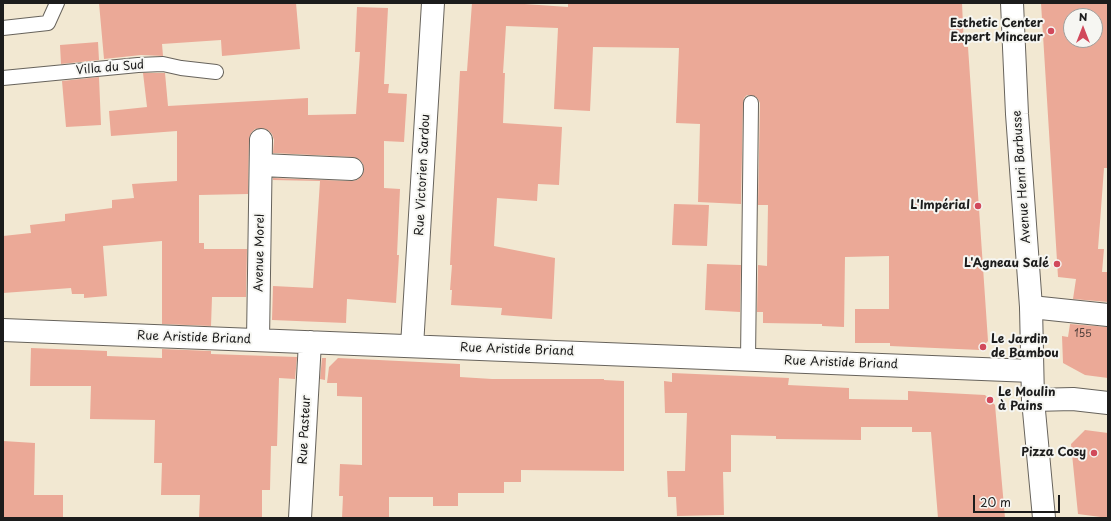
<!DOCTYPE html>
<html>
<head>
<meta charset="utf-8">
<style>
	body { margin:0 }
	#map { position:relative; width:1111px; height:521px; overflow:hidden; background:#f2e8d2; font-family:"Playpen Sans",sans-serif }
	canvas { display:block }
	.frame { position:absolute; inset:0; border:4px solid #1c1c1c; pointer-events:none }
	.north { position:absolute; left:1063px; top:8px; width:40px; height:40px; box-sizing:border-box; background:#f6f6f2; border:1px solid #9f9f9c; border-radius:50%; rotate:0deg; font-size:11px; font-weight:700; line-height:16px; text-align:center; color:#1c1c1c }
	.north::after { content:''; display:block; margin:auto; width:14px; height:18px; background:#d1495b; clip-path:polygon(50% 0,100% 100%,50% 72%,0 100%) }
	.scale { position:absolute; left:973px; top:495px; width:87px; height:18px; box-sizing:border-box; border:2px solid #1c1c1c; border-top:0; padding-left:5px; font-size:12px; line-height:14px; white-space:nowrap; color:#1c1c1c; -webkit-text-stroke:3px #f6f6f2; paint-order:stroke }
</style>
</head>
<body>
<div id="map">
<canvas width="1111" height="521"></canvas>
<div class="frame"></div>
<div class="north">N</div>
<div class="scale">20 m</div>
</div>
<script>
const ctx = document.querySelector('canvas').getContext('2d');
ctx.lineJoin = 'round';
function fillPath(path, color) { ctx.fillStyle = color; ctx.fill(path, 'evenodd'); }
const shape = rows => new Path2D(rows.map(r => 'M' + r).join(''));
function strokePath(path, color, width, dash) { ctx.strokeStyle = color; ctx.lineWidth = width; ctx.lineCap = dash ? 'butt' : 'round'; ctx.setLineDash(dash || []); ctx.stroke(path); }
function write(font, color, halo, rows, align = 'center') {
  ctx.font = font + ' "Playpen Sans",sans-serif'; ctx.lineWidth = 4; ctx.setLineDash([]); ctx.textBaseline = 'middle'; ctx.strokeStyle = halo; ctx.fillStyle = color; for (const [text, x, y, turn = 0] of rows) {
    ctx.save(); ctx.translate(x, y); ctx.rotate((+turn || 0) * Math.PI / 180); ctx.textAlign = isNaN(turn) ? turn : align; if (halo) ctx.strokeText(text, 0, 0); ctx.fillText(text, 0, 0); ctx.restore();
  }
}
const building = shape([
	[99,3,296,3,300,49,222,56,221,40,162,44,163,56,141,55,104,59],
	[472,3,510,3,568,7,568,3,962,3,964,47,968,47,988,341,980,350,890,346,890,343,855,343,855,309,889,309,889,256,845,257,844,327,822,326,822,324,763,323,763,312,757,312,758,265,767,266,768,205,758,205,760,103,758,99,755,96,747,95,744,98,743,103,741,204,698,202,700,124,676,123,679,48,593,47,590,111,554,109,558,28,506,26,503,73,505,73,503,123,562,127,559,185,538,184,537,201,497,198,494,246,555,258,552,319,501,315,502,308,451,305,452,290,450,290,452,265,450,265,460,71,467,71],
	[1041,3,1108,3,1108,168,1104,168,1098,249,1104,249,1102,272,1108,272,1108,302,1073,299,1076,279,1058,277],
	[1071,16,1095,16,1095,40,1071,40],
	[357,7,388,8,384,84,389,84,388,93,407,94,404,142,384,141,384,188,400,189,397,255,399,255,396,303,347,299,346,323,272,320,273,286,313,288,320,181,273,180,273,178,351,181,357,180,362,176,364,169,363,164,359,159,353,157,273,153,274,140,272,134,268,130,262,128,255,129,251,133,249,139,248,194,199,195,199,243,204,243,204,249,247,249,246,297,212,297,211,326,162,324,162,241,103,246,107,296,84,298,84,294,72,294,71,288,3,293,3,236,31,233,30,225,65,221,65,214,112,208,112,200,134,198,132,184,177,181,177,131,111,136,109,111,147,107,143,73,165,73,168,106,308,98,308,115,356,114,360,52,355,52],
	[98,42,99,60,61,64,60,45],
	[99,77,101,125,66,127,62,81],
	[674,204,709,205,707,246,672,245],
	[707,264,741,265,740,312,705,310],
	[1070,324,1108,327,1108,378,1085,375,1063,363,1062,336,1068,337],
	[31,348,107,351,107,356,162,358,162,349,211,351,211,354,297,357,295,379,279,378,277,446,271,446,270,490,262,490,262,518,199,518,200,495,161,495,162,463,154,463,155,420,90,419,91,386,30,386],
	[322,358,326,358,325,380,320,379],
	[338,358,460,364,460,377,492,379,604,379,604,380,624,381,624,471,521,470,521,482,504,482,504,493,458,493,458,506,433,506,433,497,389,497,389,518,342,518,343,496,339,496,340,464,362,465,362,397,337,396,337,383,327,383,329,367],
	[672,373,789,378,788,385,849,388,849,399,908,400,908,391,985,395,995,405,1005,518,938,518,931,432,912,432,912,427,861,427,861,440,776,439,776,436,731,435,731,472,723,472,724,515,677,516,676,497,668,497,667,471,685,471,687,413,665,413,664,381,672,382],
	[1085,430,1108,433,1108,518,1078,514,1071,444],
	[3,441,35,443,34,495,63,495,63,518,3,518]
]);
const service = shape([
	[3,28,48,23,57,3],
	[3,78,138,65,163,64,181,68,216,72],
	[748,360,751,103]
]);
const minor = shape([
	[261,165,352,169],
	[1031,307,1108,315],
	[3,330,1032,371],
	[258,340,261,140],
	[412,346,433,3],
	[1033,400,1073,399,1108,403],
	[300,518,310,342]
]);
const secondary = shape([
	[1012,3,1017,114,1031,307,1033,400,1044,518]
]);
const markers = [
	[1051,31,4,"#d1495b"],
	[978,206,4,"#d1495b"],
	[1057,264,4,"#d1495b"],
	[983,347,4,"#d1495b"],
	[990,400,4,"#d1495b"],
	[1094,453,4,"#d1495b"]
];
const numberNames = [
	["155",1083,334]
];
const poiNames = [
	["Esthetic Center",1043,24],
	["Expert Minceur",1043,38],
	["L'Impérial",970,206],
	["L'Agneau Salé",1049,264],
	["Le Jardin",991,340,"left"],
	["de Bambou",991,354,"left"],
	["Le Moulin",998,393,"left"],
	["à Pains",998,407,"left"],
	["Pizza Cosy",1086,453]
];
const streetNames = [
	["Villa du Sud",110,68,-5],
	["Rue Victorien Sardou",423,175,-87],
	["Avenue Henri Barbusse",1022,177,-94],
	["Avenue Morel",260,253,-89],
	["Rue Aristide Briand",194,338,2],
	["Rue Aristide Briand",517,350,2],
	["Rue Aristide Briand",841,363,2],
	["Rue Pasteur",305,430,-87]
];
fillPath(building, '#eba997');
strokePath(service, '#67635c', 16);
strokePath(minor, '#67635c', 24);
strokePath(secondary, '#67635c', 24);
strokePath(service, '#fff', 14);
strokePath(minor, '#fff', 22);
strokePath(secondary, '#fff', 22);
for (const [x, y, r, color] of markers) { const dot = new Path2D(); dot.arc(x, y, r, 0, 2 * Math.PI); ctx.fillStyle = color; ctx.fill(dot); strokePath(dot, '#f6f6f2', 1.5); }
write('10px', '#503f3b', null, numberNames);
write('bold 12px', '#1c1c1c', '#f6f6f2', poiNames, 'right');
write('12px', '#1c1c1c', '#f6f6f2', streetNames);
</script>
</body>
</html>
